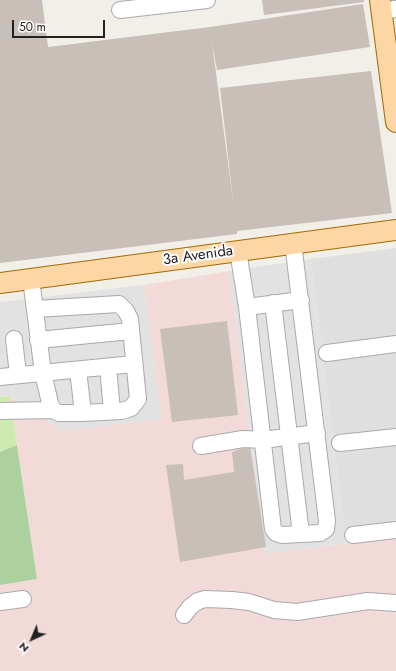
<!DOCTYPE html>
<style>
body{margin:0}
#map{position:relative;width:396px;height:671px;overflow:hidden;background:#f2efe9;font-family:Jost,sans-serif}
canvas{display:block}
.north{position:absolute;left:12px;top:619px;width:40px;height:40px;-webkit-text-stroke:3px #fff;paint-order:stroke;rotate:224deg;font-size:11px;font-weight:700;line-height:16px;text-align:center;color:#222}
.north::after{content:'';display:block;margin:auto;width:14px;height:18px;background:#222;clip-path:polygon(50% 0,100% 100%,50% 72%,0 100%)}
.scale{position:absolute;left:12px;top:20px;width:93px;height:18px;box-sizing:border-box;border:2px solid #222;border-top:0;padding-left:5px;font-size:12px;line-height:14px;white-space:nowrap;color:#222;-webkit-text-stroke:3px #fff;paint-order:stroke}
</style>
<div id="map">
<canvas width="396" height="671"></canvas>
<div class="north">N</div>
<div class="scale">50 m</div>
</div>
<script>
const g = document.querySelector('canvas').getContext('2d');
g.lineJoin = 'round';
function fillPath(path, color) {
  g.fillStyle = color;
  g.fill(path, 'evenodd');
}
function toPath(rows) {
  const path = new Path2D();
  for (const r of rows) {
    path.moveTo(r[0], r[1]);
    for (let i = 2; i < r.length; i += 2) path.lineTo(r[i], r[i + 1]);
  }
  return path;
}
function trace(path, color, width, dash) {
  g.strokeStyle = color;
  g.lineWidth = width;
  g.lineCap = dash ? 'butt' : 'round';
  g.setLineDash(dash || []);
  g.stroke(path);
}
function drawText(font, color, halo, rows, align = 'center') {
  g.font = font + ' Jost,sans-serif';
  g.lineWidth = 4;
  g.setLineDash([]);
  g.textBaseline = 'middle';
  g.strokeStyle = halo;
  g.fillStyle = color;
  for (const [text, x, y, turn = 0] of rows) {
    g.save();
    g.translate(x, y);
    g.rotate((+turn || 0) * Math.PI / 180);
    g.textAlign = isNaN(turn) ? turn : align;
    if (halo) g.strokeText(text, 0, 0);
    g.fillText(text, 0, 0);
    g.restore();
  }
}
const residential = toPath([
 [396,248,396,537,346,543,311,259]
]);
const commercial = toPath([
 [229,271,265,554,396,537,396,671,0,671,0,585,37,579,10,396,63,431,161,419,144,285]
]);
const grass = toPath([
 [10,396,17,445,0,452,0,397]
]);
const forest = toPath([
 [17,445,37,579,0,585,0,452]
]);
const parking = toPath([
 [311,259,346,543,265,554,229,271],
 [144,285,161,419,63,431,10,396,0,397,0,302]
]);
const building = toPath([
 [0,0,42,0,48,47,210,27,363,4,370,47,217,70,212,43,234,208,220,88,371,71,392,213,237,231,237,234,0,263],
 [262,0,364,0,364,2,264,15],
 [227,321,238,415,172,422,160,329],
 [250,446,266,547,180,562,166,465,183,464,184,480,234,472,232,452]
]);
const minor = toPath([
 [120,10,207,0],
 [381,11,396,9],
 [238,251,247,307,273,529,276,533,282,535,320,533,326,529,327,521,293,243],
 [31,279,43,373,50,403,53,410,59,413,83,413,121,411,131,408,138,399,130,319,126,311,119,304,35,309],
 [273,303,301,534],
 [247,307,301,300],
 [14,339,18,375],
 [38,340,131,331],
 [327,353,396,344],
 [108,367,112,411],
 [78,370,83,413],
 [0,377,134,364],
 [0,411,53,410],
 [340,443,396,437],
 [201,446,243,439,263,440,317,433],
 [353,535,396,530],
 [0,602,23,599],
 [184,615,190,607,198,601,205,599,232,600,249,602,274,610,297,612,368,601,396,603]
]);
const major = toPath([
 [380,0,396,122],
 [0,283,396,230]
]);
const streetNames = [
 ["3a Avenida",198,256,-8]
];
fillPath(residential, '#e0dfdf');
fillPath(commercial, '#f2dad9');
fillPath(grass, '#cdebb0');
fillPath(forest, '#add19e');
fillPath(parking, '#e2e2e2');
fillPath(building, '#c7bfb8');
trace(minor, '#a9a9a9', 18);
trace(major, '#a06b00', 22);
trace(minor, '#fff', 16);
trace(major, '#fcd6a4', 20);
drawText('15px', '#222', '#fff', streetNames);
</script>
